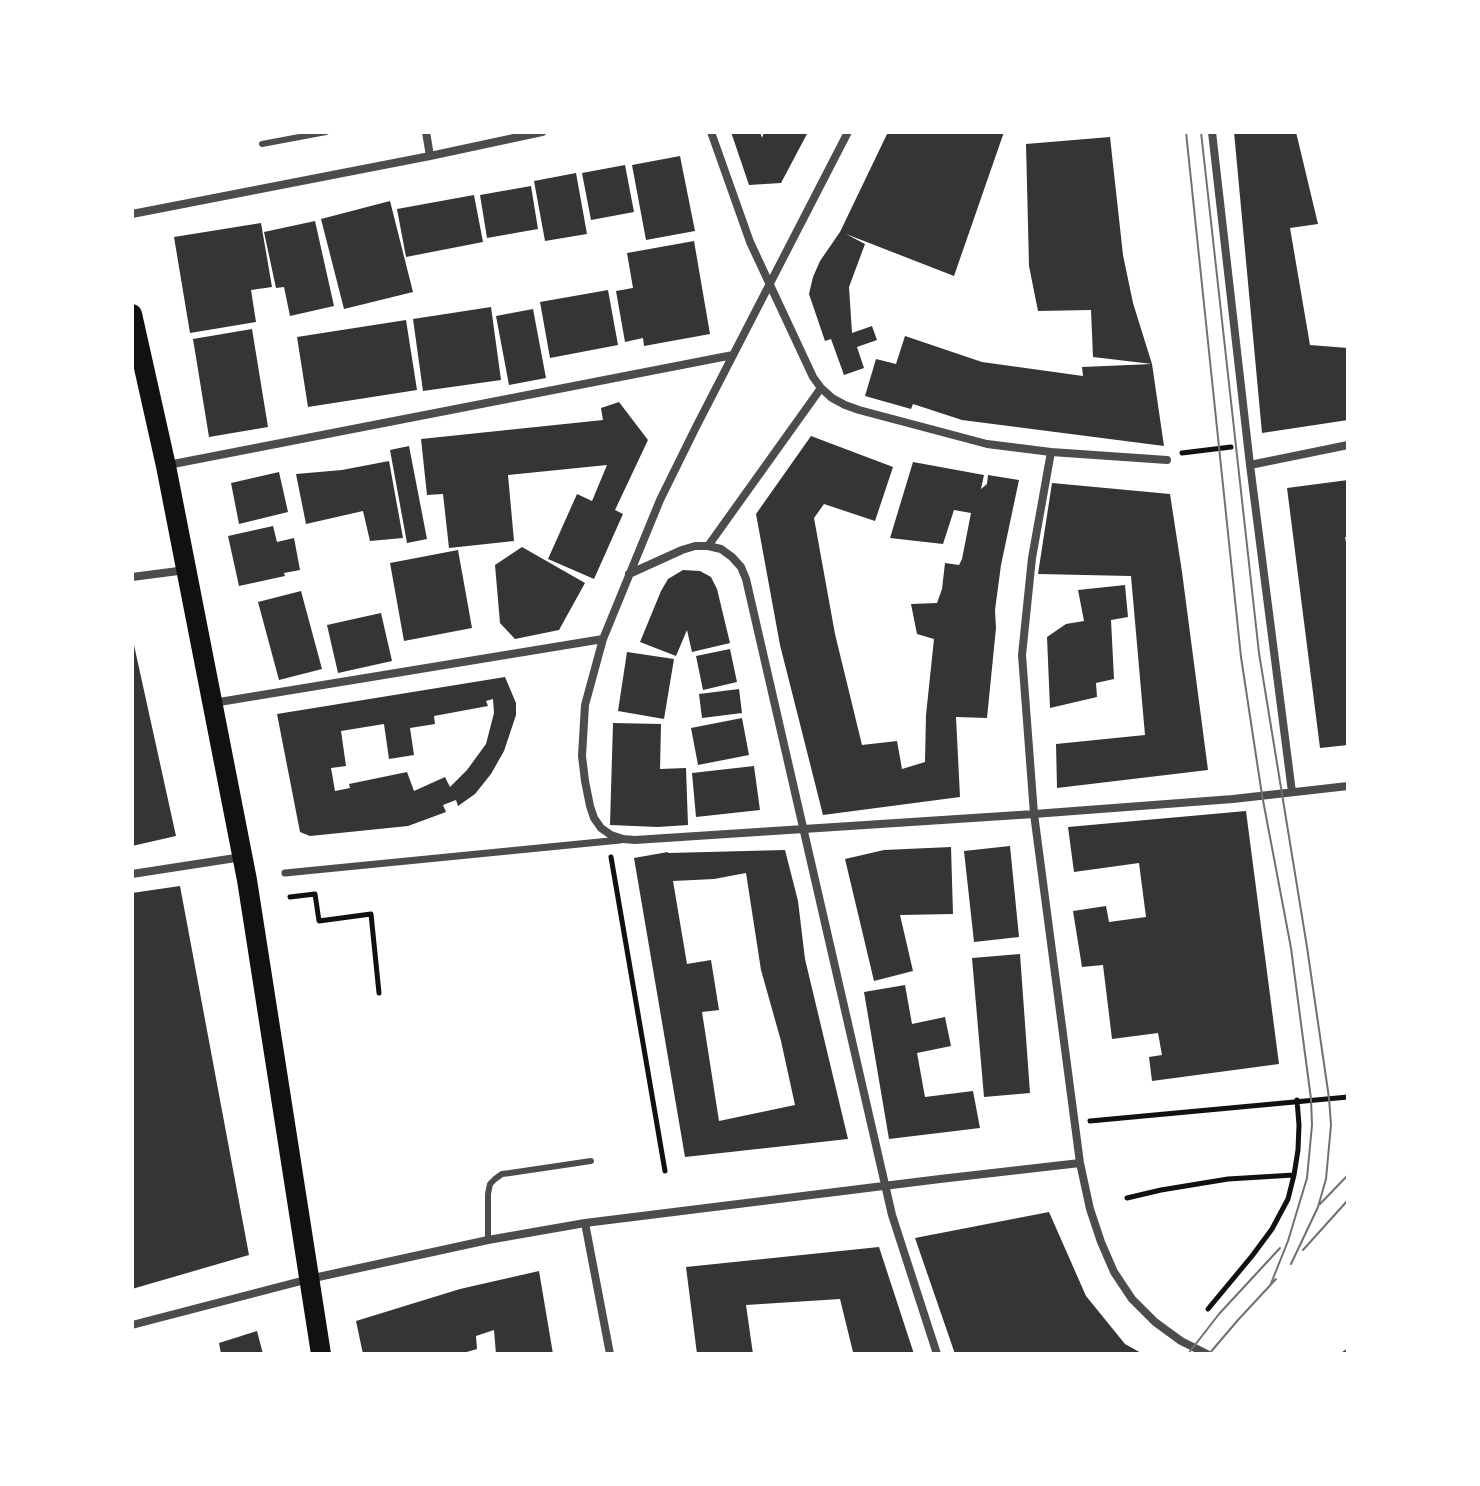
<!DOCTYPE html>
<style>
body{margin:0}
#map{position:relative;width:1480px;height:1486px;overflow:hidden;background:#fff;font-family:"Source Sans 3",sans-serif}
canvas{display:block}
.frame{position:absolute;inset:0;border:134px solid #fff;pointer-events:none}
</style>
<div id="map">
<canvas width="1480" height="1486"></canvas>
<div class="frame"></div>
</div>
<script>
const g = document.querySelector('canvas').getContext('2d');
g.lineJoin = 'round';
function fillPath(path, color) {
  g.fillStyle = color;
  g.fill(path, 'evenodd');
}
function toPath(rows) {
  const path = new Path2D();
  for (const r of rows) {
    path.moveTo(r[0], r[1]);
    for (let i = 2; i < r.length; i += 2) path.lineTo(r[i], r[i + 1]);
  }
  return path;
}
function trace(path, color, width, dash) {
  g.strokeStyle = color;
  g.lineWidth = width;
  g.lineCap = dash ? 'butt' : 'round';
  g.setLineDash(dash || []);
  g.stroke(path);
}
const building = toPath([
 [731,132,760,132,762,138,764,132,808,132,781,183,749,185],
 [888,132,1004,132,954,276,846,234,865,244,849,287,852,333,872,326,877,340,857,347,864,368,844,375,831,339,825,341,809,294,813,277,820,261,840,232],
 [1234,132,1296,132,1318,224,1290,228,1310,345,1348,348,1348,420,1262,433],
 [1110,137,1123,255,1133,303,1152,364,1164,446,962,420,913,404,911,409,865,396,876,359,896,364,905,336,982,362,1083,376,1082,367,1152,364,1093,357,1091,310,1038,311,1029,266,1026,144],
 [680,156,695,231,646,240,632,165],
 [625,165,634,212,591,220,582,173],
 [576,173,587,234,545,241,534,181],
 [531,186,538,229,487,238,480,195],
 [474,195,483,242,406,257,397,209],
 [390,201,413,292,344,309,321,219],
 [315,221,334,306,290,316,284,287,276,288,264,232],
 [261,223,272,287,251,290,256,322,190,333,174,237],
 [694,241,710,334,644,346,643,338,625,342,616,291,633,288,627,253],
 [608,290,618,345,550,358,540,302],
 [491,307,501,380,423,391,413,319],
 [533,309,546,378,509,385,496,316],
 [406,320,417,390,308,407,297,337],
 [252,329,268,427,209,437,193,339],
 [619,402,648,440,615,510,623,514,594,579,548,559,577,494,592,501,607,465,508,475,514,541,449,548,443,494,427,495,421,439,603,420,601,408],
 [811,436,893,467,875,521,824,504,814,518,835,634,862,745,897,741,902,769,925,762,926,715,934,639,917,634,911,604,937,603,942,589,945,563,959,565,962,559,971,513,954,510,943,544,890,538,913,462,984,475,981,489,987,484,988,475,1019,480,1001,565,995,610,996,628,987,718,956,717,960,797,823,815,780,645,756,514],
 [409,446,427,539,407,543,390,450],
 [389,461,403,538,370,541,363,511,306,524,296,474,342,470],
 [279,472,288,512,239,524,231,483],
 [1348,480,1348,537,1345,537,1348,552,1348,745,1320,748,1287,488],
 [1052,483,1170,494,1182,572,1208,770,1057,788,1056,744,1145,735,1131,576,1038,574],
 [273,526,277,542,294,538,300,570,284,573,285,576,239,586,228,536],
 [522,547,585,583,559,630,515,639,500,623,495,565],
 [458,550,472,628,404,641,390,563],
 [683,570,700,571,711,577,717,589,730,643,692,652,687,630,676,656,640,642,661,591,668,579],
 [1125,585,1128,617,1111,620,1114,679,1096,683,1097,697,1050,708,1047,637,1066,624,1084,621,1078,590],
 [301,591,322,669,279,680,258,602],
 [381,613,392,661,338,673,327,625],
 [132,636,176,836,132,846],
 [730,649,737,682,703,690,696,656],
 [627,652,674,659,664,719,618,711],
 [505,677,516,703,516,715,504,751,491,774,475,794,458,806,456,800,443,805,446,812,408,826,310,836,300,832,277,714],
 [493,699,494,713,486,744,467,770,450,787,445,777,414,791,407,772,349,784,350,788,335,791,331,768,346,766,341,731,384,724,389,759,414,755,410,728,435,724,434,716,488,706,486,701],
 [739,689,742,713,702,718,699,694],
 [742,718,749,755,698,765,691,728],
 [613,723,661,724,660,769,686,768,688,825,658,827,610,825],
 [754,766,760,810,696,817,692,773],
 [1246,811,1279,1064,1152,1081,1149,1057,1162,1055,1158,1033,1112,1039,1103,965,1082,967,1073,911,1106,906,1109,922,1146,917,1139,863,1074,872,1068,827],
 [1010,846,1019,937,974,942,964,851],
 [951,847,953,914,900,915,913,971,874,981,845,859,884,850],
 [785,850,798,901,805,959,848,1139,685,1157,634,858,668,852,668,853],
 [746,873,761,970,781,1041,795,1105,719,1121,702,1012,719,1010,711,960,687,964,673,881,714,879],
 [180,886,249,1255,132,1289,132,893],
 [1020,954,1030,1093,984,1097,972,958],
 [905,985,912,1024,945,1017,951,1046,917,1053,925,1097,973,1091,980,1128,889,1139,864,992],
 [1049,1212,1086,1296,1125,1344,1143,1354,955,1354,915,1238],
 [879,1247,914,1354,862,1354,853,1352,840,1299,746,1305,753,1354,697,1354,686,1267],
 [539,1271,553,1354,496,1354,494,1330,476,1336,477,1349,460,1354,363,1354,356,1321,460,1289],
 [257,1331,263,1354,221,1354,219,1343]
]);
const path = toPath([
 [1182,453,1231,447],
 [611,857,665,1171],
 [290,897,315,894,319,921,371,914,379,993],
 [1090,1121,1348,1097],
 [1127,1198,1161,1190,1228,1179,1294,1175],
 [1208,1309,1252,1256,1272,1229,1288,1199,1294,1175,1298,1150,1299,1125,1297,1100]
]);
const service = toPath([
 [262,144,326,132],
 [488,1240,488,1194,490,1184,495,1179,502,1174,510,1173,591,1161]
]);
const pedestrian = toPath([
 [285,873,620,840]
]);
const minor = toPath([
 [426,132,430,156],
 [711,132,750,242,813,377,821,388,832,398,845,405,859,410,987,444,1051,452,1167,460],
 [848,132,696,427,660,500,603,639,585,705,582,756,585,781,590,806,594,818,601,828,611,835,623,839,635,840,1034,814,1233,799,1348,786],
 [1212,132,1250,465,1292,792],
 [132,214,430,156,542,132],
 [1051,452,1032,558,1022,655,1034,814,1080,1163,1090,1209,1101,1242,1114,1272,1132,1299,1155,1322,1181,1341,1207,1354],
 [168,465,733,355],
 [1250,465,1348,445],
 [708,546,821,388],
 [629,574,682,550,695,546,708,546,721,549,732,557,741,567,746,579,892,1215,937,1354],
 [132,577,186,570],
 [213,703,603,639],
 [132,874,242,857],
 [585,1223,610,1354],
 [132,1325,309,1279,488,1240,585,1223,940,1179,1080,1163],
 [1346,1354,1348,1353]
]);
const primary = toPath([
 [132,314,166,466,247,880,321,1354]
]);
const tram = toPath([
 [1186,132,1241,657,1262,795,1291,948,1311,1099,1312,1125,1307,1178,1288,1241,1270,1286],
 [1201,132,1259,653,1307,947,1329,1098,1331,1125,1326,1179,1318,1207,1291,1264],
 [1320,1204,1348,1175],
 [1303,1250,1348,1200],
 [1188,1354,1219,1314,1280,1248],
 [1209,1354,1238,1320,1276,1279]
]);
fillPath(building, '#353535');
trace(path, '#111', 5);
trace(service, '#4c4c4c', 6);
trace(pedestrian, '#4c4c4c', 7);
trace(minor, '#4c4c4c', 8);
trace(primary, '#111', 20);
trace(tram, '#707070', 2);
</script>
